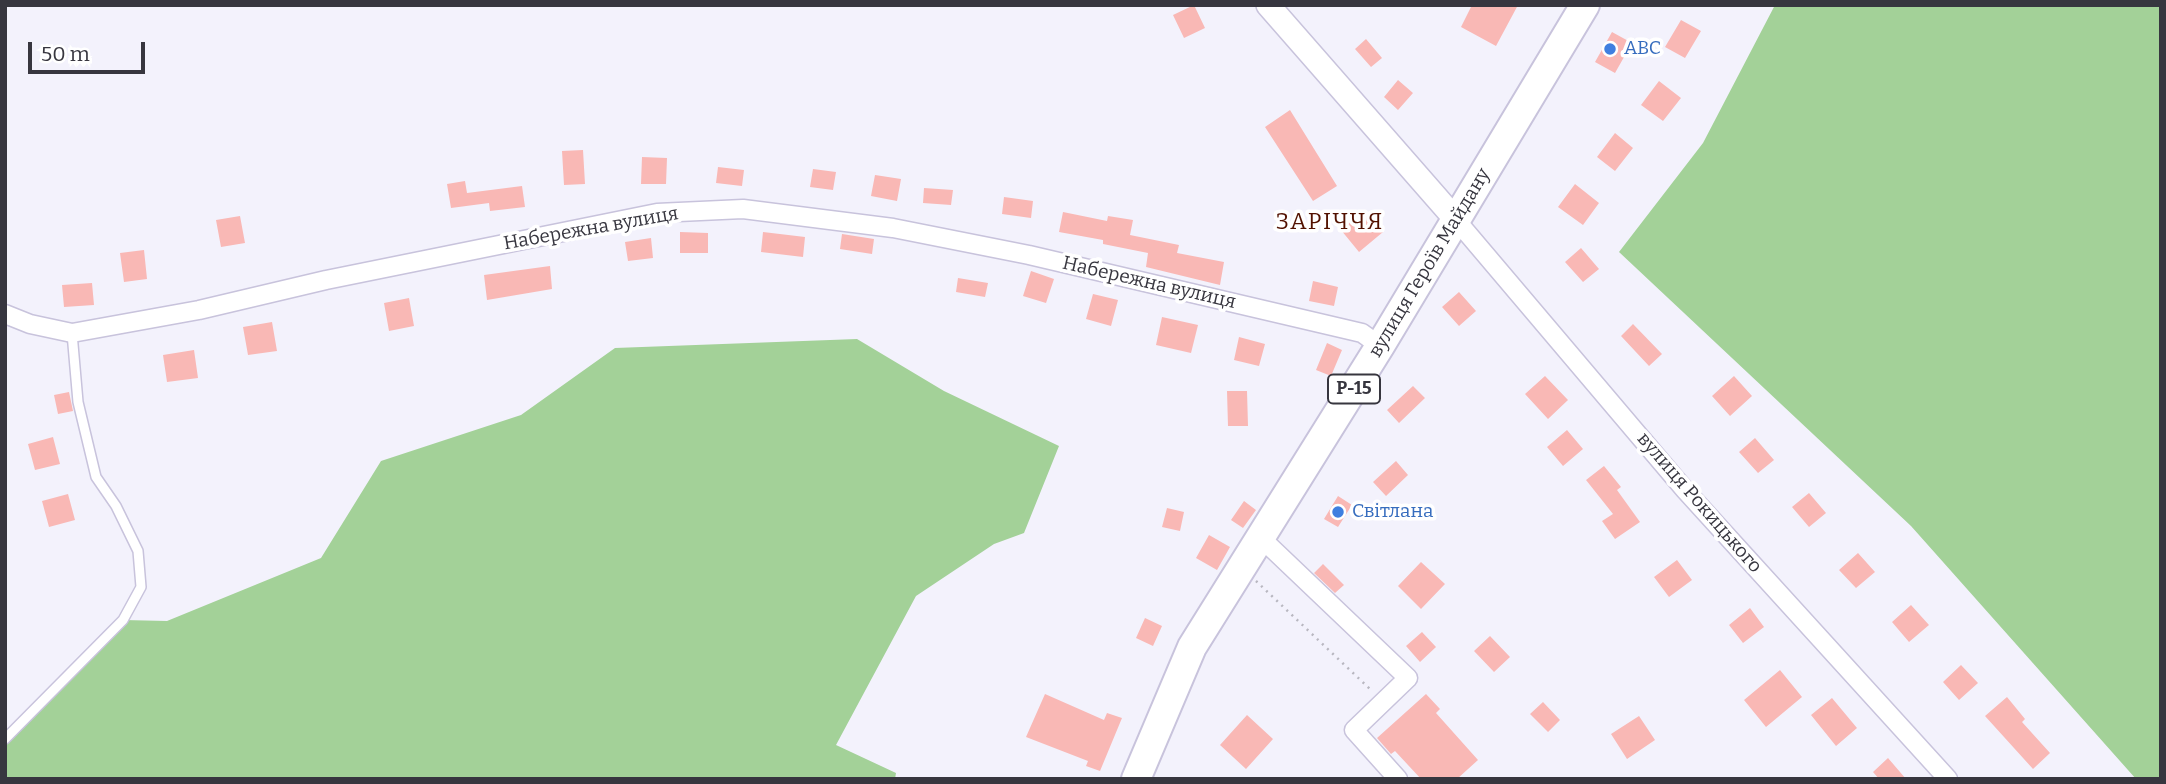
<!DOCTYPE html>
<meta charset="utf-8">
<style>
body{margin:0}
#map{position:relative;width:2166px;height:784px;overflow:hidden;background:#f3f2fc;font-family:Bitter,serif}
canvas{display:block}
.frame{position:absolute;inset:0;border:7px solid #37363f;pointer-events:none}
.scale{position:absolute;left:28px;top:42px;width:117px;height:32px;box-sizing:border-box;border:4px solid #37363f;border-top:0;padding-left:9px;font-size:21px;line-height:24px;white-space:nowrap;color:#37363f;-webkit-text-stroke:5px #fff;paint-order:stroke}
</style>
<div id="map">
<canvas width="2166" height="784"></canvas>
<div class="frame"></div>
<div class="scale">50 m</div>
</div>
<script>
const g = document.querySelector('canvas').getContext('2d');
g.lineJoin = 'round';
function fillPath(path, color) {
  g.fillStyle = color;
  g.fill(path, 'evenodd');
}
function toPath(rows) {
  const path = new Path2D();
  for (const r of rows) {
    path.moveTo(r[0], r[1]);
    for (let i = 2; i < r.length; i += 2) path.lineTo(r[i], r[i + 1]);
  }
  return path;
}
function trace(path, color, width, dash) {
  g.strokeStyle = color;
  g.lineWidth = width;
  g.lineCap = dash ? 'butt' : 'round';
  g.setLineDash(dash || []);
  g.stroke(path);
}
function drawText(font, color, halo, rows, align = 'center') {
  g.font = font + ' Bitter,serif';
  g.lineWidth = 7;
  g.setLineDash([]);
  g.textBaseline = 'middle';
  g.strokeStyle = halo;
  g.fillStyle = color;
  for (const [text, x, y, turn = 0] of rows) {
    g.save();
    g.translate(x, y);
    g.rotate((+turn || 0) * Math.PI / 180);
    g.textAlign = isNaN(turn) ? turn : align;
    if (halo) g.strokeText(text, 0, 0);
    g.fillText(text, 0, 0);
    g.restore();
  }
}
const green = toPath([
 [1775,5,2161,5,2161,779,2136,779,1911,526,1619,252,1703,143],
 [857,339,944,391,1059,446,1024,533,994,544,916,596,836,745,896,773,895,779,5,779,5,739,123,620,167,621,321,558,381,461,521,415,615,348]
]);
const building = toPath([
 [1194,5,1205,28,1184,38,1173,15],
 [1472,5,1518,5,1496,46,1461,27],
 [1681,20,1701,31,1685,58,1665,47],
 [1612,32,1632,43,1615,73,1595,62],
 [1366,39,1382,58,1371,67,1355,49],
 [1398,80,1413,93,1398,110,1384,97],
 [1659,81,1681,98,1663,121,1641,105],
 [1290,110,1337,186,1313,201,1265,127],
 [1615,133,1633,148,1615,171,1597,157],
 [583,150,585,184,564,185,562,151],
 [642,157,667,158,666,184,641,184],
 [718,167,744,170,742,186,716,183],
 [813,169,836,172,833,190,810,187],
 [875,175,901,179,897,201,871,196],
 [465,181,467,193,522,186,525,207,490,211,489,203,451,208,447,184],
 [1575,184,1599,203,1583,225,1558,207],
 [924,188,953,190,951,205,923,203],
 [1004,197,1033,201,1031,218,1002,214],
 [1364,210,1383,232,1359,252,1341,230],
 [1063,212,1107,221,1108,216,1133,220,1130,235,1179,245,1177,253,1224,262,1220,285,1146,267,1148,253,1103,244,1103,240,1059,232],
 [240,216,245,243,221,247,216,220],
 [680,232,708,233,708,253,680,253],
 [763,232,805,237,803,257,761,252],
 [842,234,874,239,872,254,840,249],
 [651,238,653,258,628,261,625,242],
 [1581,248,1599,269,1583,282,1565,262],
 [144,250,147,279,124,282,120,253],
 [550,266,552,289,487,300,484,275],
 [1031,271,1054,279,1046,303,1023,296],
 [958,278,988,283,985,297,956,292],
 [1313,281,1338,287,1334,306,1309,301],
 [92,283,94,305,64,307,62,285],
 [1459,292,1476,311,1459,326,1442,307],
 [1093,294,1118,300,1111,326,1086,319],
 [409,298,414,326,389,331,384,303],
 [1162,317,1198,325,1191,353,1156,345],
 [272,322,277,351,248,355,243,327],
 [1633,324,1662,354,1649,366,1621,336],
 [1239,337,1265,344,1259,366,1234,360],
 [1327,343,1342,350,1331,376,1316,370],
 [194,350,198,378,167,382,163,355],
 [1545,376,1568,400,1548,419,1525,394],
 [1734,376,1752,396,1730,416,1712,396],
 [1413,386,1425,398,1399,423,1387,410],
 [1227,391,1247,391,1248,426,1228,426],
 [69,392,73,411,58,414,54,395],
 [1567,430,1583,449,1563,466,1547,447],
 [53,437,60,464,35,470,28,444],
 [1755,438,1774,460,1758,473,1739,452],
 [1396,461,1408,475,1386,496,1373,482],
 [1604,466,1621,487,1617,490,1640,522,1615,539,1602,521,1613,514,1586,480],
 [1809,493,1826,513,1809,527,1792,507],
 [68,494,75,520,49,527,42,501],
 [1338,496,1352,505,1338,527,1324,519],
 [1244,501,1256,510,1243,528,1231,520],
 [1167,508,1184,512,1180,531,1162,527],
 [1209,535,1230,547,1217,570,1196,558],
 [1858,553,1875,572,1856,588,1839,570],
 [1677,560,1692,580,1669,597,1654,577],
 [1421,562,1445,584,1421,609,1398,586],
 [1323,564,1344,585,1335,593,1314,573],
 [1911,605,1929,625,1909,642,1892,622],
 [1750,608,1764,627,1743,643,1729,625],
 [1145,618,1162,626,1153,646,1136,638],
 [1422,632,1436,647,1420,662,1406,646],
 [1490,636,1510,657,1494,672,1474,651],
 [1961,665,1978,683,1959,700,1943,682],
 [1780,670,1802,697,1766,727,1744,700],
 [1045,694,1104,720,1107,713,1122,718,1100,771,1086,766,1088,761,1026,737],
 [1426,694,1440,709,1436,713,1478,760,1457,779,1421,779,1395,751,1391,754,1377,738],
 [2007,697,2025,719,2022,722,2050,753,2033,769,1985,716],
 [1832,698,1857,728,1836,746,1811,715],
 [1543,702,1560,720,1548,732,1530,714],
 [1247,715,1273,739,1246,769,1220,745],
 [1639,716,1655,740,1627,759,1611,734],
 [1888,758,1906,779,1879,779,1873,772]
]);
const path = toPath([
 [1256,581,1371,690]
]);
const service = toPath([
 [5,739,123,620,141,587,138,551,116,506,96,477,78,402,72,333]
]);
const minor = toPath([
 [1457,221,1685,490,1948,779],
 [5,314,30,324,72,333,199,310,326,280,657,213,743,209,893,228,1029,255,1362,333,1380,346],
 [1260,537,1408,678,1354,730,1398,779]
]);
const tertiary = toPath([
 [1268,5,1457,221]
]);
const primary = toPath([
 [1136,779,1192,647,1380,346,1585,5]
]);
const markers = [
 [1610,49,7,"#3f7fe0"],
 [1338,512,7,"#3f7fe0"]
];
const shields = [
 [1354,389,52]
];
const shieldNames = [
 ["Р-15",1354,389]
];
const shopNames = [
 ["ABC",1624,49],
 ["Світлана",1352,512]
];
const streetNames = [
 ["Набережна вулиця",591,229,-10],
 ["вулиця Героїв Майдану",1430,263,-59],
 ["Набережна вулиця",1149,283,13],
 ["вулиця Рокицького",1699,503,49]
];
const quarterNames = [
 ["ЗАРІЧЧЯ",1330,223]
];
fillPath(green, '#a3d198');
fillPath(building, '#f9b8b5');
trace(service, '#c8c3dc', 12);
trace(minor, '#c8c3dc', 21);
trace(tertiary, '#c8c3dc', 26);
trace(primary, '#c8c3dc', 32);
trace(path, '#b8b7c0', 2.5, [2, 5]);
trace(service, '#fff', 9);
trace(minor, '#fff', 18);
trace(tertiary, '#fff', 23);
trace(primary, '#fff', 28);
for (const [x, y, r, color] of markers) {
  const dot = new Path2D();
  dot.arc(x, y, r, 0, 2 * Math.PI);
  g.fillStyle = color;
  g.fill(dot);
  trace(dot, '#fff', 2.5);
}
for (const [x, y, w] of shields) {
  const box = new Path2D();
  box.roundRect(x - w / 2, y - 14.5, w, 29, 5);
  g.fillStyle = '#fff';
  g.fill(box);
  trace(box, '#37363f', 2);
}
drawText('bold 18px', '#37363f', null, shieldNames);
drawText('19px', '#366cbe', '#fff', shopNames, 'left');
drawText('19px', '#37363f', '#fff', streetNames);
g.letterSpacing = '2px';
drawText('23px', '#521100', '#fff', quarterNames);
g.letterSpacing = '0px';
</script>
